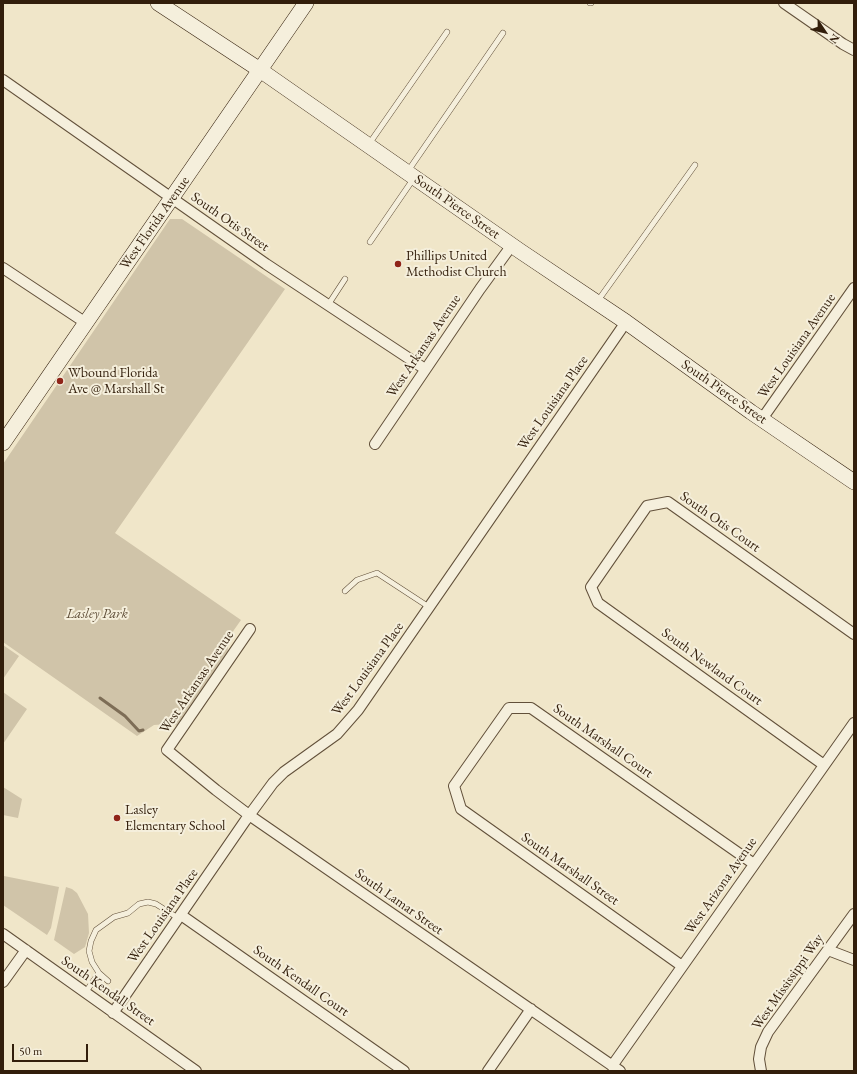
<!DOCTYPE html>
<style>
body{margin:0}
#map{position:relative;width:857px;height:1074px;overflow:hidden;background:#f0e6c9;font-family:"EB Garamond",serif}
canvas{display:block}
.frame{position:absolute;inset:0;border:4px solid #321e0b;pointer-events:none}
.north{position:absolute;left:805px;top:12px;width:40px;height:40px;-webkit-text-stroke:3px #f5efdc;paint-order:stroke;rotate:125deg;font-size:11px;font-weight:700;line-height:16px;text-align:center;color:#321e0b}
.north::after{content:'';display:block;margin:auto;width:14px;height:18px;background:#321e0b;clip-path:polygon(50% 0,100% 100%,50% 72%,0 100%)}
.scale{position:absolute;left:12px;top:1044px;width:76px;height:18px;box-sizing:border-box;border:2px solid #321e0b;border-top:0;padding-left:5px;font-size:12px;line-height:14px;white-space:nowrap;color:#321e0b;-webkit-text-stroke:3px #f5efdc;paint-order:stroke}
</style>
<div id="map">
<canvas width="857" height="1074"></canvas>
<div class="frame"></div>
<div class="north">N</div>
<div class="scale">50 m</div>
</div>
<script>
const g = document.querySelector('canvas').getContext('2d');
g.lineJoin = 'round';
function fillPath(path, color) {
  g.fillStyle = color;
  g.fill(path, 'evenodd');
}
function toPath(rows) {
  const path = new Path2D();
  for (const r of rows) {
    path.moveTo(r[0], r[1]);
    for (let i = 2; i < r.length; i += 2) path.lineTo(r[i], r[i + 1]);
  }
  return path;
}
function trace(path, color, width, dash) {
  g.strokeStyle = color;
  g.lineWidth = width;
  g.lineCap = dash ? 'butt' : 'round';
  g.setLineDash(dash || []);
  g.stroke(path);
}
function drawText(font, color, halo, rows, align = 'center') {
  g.font = font + ' "EB Garamond",serif';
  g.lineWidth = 4;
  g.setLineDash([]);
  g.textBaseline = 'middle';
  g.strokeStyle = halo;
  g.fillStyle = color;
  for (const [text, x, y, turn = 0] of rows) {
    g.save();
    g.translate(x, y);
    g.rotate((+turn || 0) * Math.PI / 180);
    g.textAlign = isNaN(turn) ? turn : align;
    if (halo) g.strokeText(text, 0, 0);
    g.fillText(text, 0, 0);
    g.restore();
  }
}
const green = toPath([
 [170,219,182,219,285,289,115,533,241,620,229,637,227,657,180,726,168,724,154,725,137,736,3,642,3,464],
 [3,645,19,656,3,679],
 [3,692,27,709,3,744],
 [3,787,22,799,18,818,3,815],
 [4,876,59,887,51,928,47,935,3,905],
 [66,887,72,889,77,893,88,914,89,933,85,947,74,954,54,940]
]);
const stream = toPath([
 [100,698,125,716,139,731,143,730]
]);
const lane = toPath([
 [590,3,591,3],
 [369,144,447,32],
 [408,171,503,33],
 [370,242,414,178],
 [597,302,695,165],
 [328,305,345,279],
 [345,591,357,580,377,573,429,607],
 [108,981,99,973,92,962,89,951,91,941,96,930,114,917,128,913,139,904,148,902,156,904,178,918],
 [85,993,99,973]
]);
const street = toPath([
 [784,3,843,44,854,50],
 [3,80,266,264,425,369],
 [3,268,86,323],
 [762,419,854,288],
 [375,444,480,289,512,245],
 [250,629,167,750,216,790,249,815,620,1071],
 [824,765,598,603,591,587,647,506,668,502,854,634],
 [181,915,404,1071],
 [3,934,196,1071],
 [828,950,854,960],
 [682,966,461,809,454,786,509,708,531,708,754,864],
 [3,982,26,950],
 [113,1013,245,821,273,783,284,772,337,734,358,710,626,322],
 [612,1066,854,723],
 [488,1071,531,1009],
 [761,1071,759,1059,761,1047,768,1032,854,914]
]);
const secondary = toPath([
 [158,3,260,70,520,251,626,322,751,412,854,482],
 [3,443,306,3]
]);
const markers = [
 [398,264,4,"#8f2418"],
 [60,381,4,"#8f2418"],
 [117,818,4,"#8f2418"]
];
const streetNames = [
 ["South Pierce Street",457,207,35],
 ["South Otis Street",230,222,35],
 ["West Florida Avenue",155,223,-55],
 ["West Arkansas Avenue",424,346,-56],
 ["West Louisiana Avenue",797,346,-55],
 ["South Pierce Street",724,392,35],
 ["West Louisiana Place",553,403,-55],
 ["South Otis Court",720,522,35],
 ["South Newland Court",712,667,36],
 ["West Louisiana Place",368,669,-54],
 ["West Arkansas Avenue",197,682,-56],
 ["South Marshall Court",603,741,35],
 ["South Marshall Street",570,869,35],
 ["West Arizona Avenue",721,886,-55],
 ["South Lamar Street",399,902,35],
 ["West Louisiana Place",163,916,-55],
 ["South Kendall Court",301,981,35],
 ["West Mississippi Way",788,982,-55],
 ["South Kendall Street",108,991,35]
];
const poiNames = [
 ["Phillips United",406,256],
 ["Methodist Church",406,272],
 ["Wbound Florida",68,373],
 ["Ave @ Marshall St",68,389],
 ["Lasley",125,810],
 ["Elementary School",125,826]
];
const parkNames = [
 ["Lasley Park",97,614]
];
fillPath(green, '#d0c4a9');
trace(stream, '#7d6d56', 3);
trace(lane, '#62503a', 6);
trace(street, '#62503a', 12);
trace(secondary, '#321e0b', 16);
trace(lane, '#f5efdc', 5);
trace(street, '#f5efdc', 10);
trace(secondary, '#f5efdc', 15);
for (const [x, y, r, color] of markers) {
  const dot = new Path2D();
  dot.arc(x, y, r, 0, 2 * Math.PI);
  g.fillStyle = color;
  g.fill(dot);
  trace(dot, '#f5efdc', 1.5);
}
drawText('14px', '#321e0b', '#f5efdc', streetNames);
drawText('14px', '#321e0b', '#f5efdc', poiNames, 'left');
drawText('italic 14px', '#61503a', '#f5efdc', parkNames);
</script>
